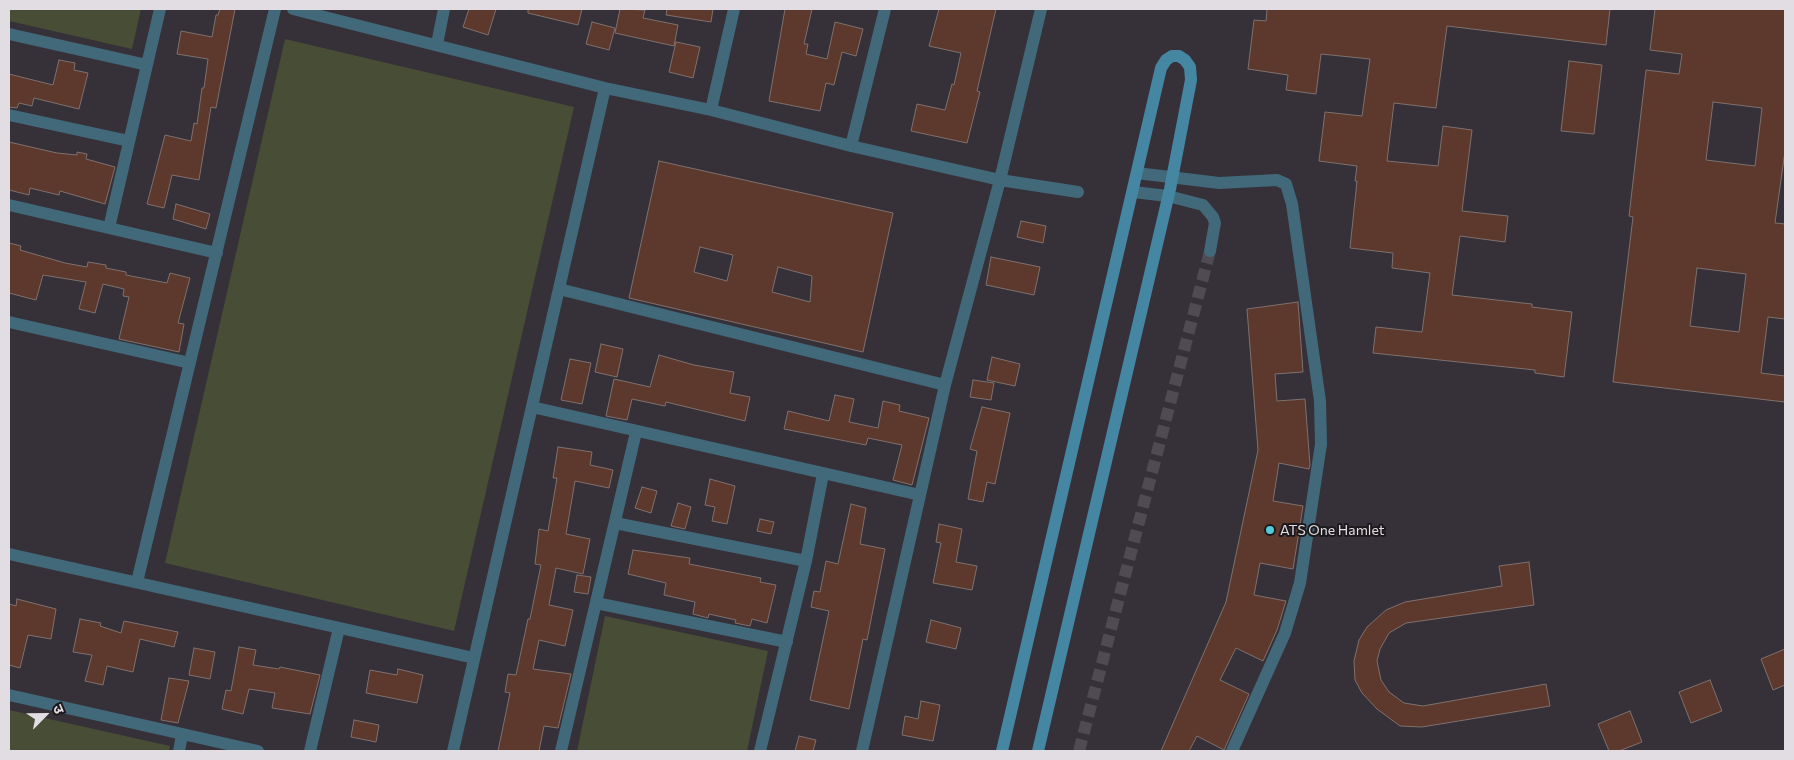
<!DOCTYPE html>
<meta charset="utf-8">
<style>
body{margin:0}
#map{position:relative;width:1794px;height:760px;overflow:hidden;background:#363038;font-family:Commissioner,"Noto Sans Devanagari",sans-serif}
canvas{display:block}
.frame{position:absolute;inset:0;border:10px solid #e1dde2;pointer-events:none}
.north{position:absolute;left:20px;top:690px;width:50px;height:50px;-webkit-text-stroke:4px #1c191d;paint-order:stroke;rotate:67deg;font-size:14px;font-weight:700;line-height:20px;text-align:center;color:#e1dde2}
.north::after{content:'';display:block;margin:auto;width:18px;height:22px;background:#e1dde2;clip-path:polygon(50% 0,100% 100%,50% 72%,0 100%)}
</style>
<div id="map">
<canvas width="1794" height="760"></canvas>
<div class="frame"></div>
<div class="north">उ</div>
</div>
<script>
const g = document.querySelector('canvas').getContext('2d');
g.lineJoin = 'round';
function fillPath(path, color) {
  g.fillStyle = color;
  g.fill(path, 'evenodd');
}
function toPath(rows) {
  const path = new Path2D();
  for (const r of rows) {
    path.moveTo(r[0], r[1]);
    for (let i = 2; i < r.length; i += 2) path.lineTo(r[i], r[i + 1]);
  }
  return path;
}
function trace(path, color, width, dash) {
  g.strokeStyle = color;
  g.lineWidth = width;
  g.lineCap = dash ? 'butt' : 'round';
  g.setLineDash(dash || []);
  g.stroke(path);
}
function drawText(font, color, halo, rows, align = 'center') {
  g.font = font + ' Commissioner,sans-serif';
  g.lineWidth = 4;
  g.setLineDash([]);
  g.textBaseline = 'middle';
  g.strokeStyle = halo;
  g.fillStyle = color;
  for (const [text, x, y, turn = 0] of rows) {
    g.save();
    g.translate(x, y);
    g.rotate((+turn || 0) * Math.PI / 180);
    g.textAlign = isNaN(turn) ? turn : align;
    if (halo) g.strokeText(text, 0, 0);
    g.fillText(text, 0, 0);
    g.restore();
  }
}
const green = toPath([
 [9,9,141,9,132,49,9,21],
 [285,39,574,107,454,631,165,563],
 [605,616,768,651,747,751,577,751],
 [9,710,170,746,169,751,9,751]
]);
const building = toPath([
 [220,9,235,9,216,108,211,107,199,180,172,175,164,208,147,204,165,135,191,141,194,123,197,124,202,88,204,88,208,59,177,54,181,31,212,37,216,15,218,15,220,9],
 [469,9,496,9,488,35,463,27,469,9],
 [528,9,582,9,578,25,528,13,528,9],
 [620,9,645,10,643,18,678,25,674,46,615,33,620,9],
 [667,9,713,9,711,22,666,15,667,9],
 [785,9,812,9,804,44,808,44,806,54,827,59,835,22,863,29,856,56,842,52,834,85,826,83,820,111,769,101,785,9],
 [939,9,996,9,977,91,980,92,967,143,911,131,917,104,945,110,952,84,954,85,961,53,929,46,939,9],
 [1267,9,1610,9,1606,45,1447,26,1436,108,1394,103,1387,161,1438,166,1443,126,1472,130,1462,211,1508,216,1505,242,1460,236,1452,295,1532,304,1532,307,1572,312,1564,377,1535,373,1535,370,1373,353,1376,327,1422,332,1430,273,1392,268,1393,253,1350,248,1357,181,1355,181,1357,166,1319,161,1325,112,1362,116,1370,59,1321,54,1316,94,1286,90,1288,75,1248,69,1254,20,1266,21,1267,9],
 [1655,9,1785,9,1785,151,1775,223,1785,224,1785,319,1768,317,1761,373,1785,376,1785,402,1613,382,1633,217,1629,216,1646,70,1679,74,1682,54,1650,50,1655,9],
 [1713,102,1762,108,1755,166,1706,160,1713,102],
 [1697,268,1746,274,1739,332,1690,326,1697,268],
 [592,22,615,28,609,50,586,44,592,22],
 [676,42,700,47,693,78,669,72,676,42],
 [59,60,75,63,74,70,88,73,79,109,34,98,32,106,19,103,17,108,9,107,9,74,53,85,59,60],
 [1569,61,1602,65,1594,134,1561,131,1569,61],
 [9,142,57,153,77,155,77,152,87,154,86,159,115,167,105,204,60,191,59,195,30,188,29,195,9,190,9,142],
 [659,161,893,213,863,352,629,298,659,161],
 [700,247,733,255,727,281,694,272,700,247],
 [778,267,812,276,810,302,772,292,778,267],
 [176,204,210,214,206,229,173,219,176,204],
 [1021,221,1046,226,1043,243,1017,237,1021,221],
 [9,243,21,246,20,250,65,263,87,267,88,262,106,265,106,268,126,272,126,275,167,283,170,273,190,278,178,323,184,324,179,352,119,339,129,297,123,296,124,289,103,284,95,313,79,309,86,282,43,275,36,300,9,293,9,243],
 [991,257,1040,267,1034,295,986,285,991,257],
 [1298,302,1303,372,1275,374,1277,401,1305,399,1310,465,1309,469,1279,463,1273,501,1303,506,1293,569,1260,563,1254,595,1286,601,1277,630,1263,661,1236,648,1220,680,1249,694,1224,750,1197,736,1189,751,1161,751,1226,602,1258,450,1247,309,1298,302],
 [601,344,623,349,617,377,595,372,601,344],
 [659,355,694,365,734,372,730,393,750,397,745,421,666,402,665,406,632,399,627,420,606,416,614,379,650,387,659,355],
 [992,357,1020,364,1015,386,987,380,992,357],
 [570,359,591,363,582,404,561,400,570,359],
 [973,380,994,383,991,400,970,397,973,380],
 [835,395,854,399,849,422,878,428,883,401,900,405,899,411,929,418,912,485,893,480,902,445,868,438,866,445,784,429,788,411,829,421,835,395],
 [982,407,1010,413,995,484,987,482,983,502,968,499,977,451,970,449,982,407],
 [558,447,592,452,590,465,613,470,609,488,575,481,566,534,590,539,583,574,556,568,549,605,573,610,565,646,539,640,533,669,571,674,558,728,544,726,539,751,498,751,510,693,505,692,508,674,516,675,528,619,530,619,541,565,535,564,539,529,548,531,557,478,553,478,558,447],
 [710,479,735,486,727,524,712,521,715,507,705,505,710,479],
 [642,487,657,491,651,513,635,508,642,487],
 [678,503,691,507,685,529,671,526,678,503],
 [851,504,866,508,860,544,885,549,867,640,863,639,849,709,810,700,829,611,811,607,814,591,820,592,826,561,838,564,851,504],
 [760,519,774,522,771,534,757,531,760,519],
 [939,524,962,529,956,562,977,566,972,590,933,583,941,543,936,542,939,524],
 [633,550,690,558,689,564,761,578,760,582,776,585,767,623,752,619,750,626,735,623,736,620,709,614,708,618,693,614,695,602,664,595,666,583,628,574,633,550],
 [1529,562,1534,605,1406,623,1389,633,1380,649,1377,661,1381,680,1389,692,1404,703,1423,706,1546,684,1550,706,1422,727,1400,726,1377,709,1362,693,1355,680,1354,661,1359,640,1367,627,1386,610,1405,602,1502,586,1499,566,1529,562],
 [577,575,591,577,588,594,574,592,577,575],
 [17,599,56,609,51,639,28,635,20,668,9,665,9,604,16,606,17,599],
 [80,619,101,623,100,626,121,633,124,621,178,632,174,647,140,639,133,672,107,666,103,685,85,681,92,655,73,652,80,619],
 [931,620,961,628,956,649,926,642,931,620],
 [239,647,256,650,253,665,279,669,280,667,320,675,310,714,272,708,275,693,249,689,243,714,222,709,226,690,231,691,239,647],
 [194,648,215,652,210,679,189,675,194,648],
 [1785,649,1785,685,1773,690,1761,659,1785,649],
 [398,669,423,675,417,703,366,693,370,670,397,675,398,669],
 [169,678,189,681,178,723,161,720,169,678],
 [1710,680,1722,711,1691,723,1679,692,1710,680],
 [921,701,940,705,933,741,902,735,905,716,918,719,921,701],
 [1630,711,1642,742,1619,751,1609,751,1598,724,1630,711],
 [354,720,379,725,376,742,351,737,354,720],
 [799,736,816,740,813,751,795,751,799,736]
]);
const streetTunnel = toPath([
 [1079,751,1210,251]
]);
const street = toPath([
 [293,9,605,88,711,110,851,146,1000,180,1078,192],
 [9,34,147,65],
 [437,44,444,9],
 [711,110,734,9],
 [9,115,129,141],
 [851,146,885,9],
 [1137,173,1219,183,1277,180,1286,184,1292,204,1320,401,1321,444,1300,583,1285,633,1232,751],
 [1133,192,1168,196,1203,205,1213,217,1215,223,1210,251],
 [9,205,217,253],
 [109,228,160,9],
 [559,289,945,385],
 [9,322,190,363],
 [532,407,920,495],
 [615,523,806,561],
 [9,554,474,658],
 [137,582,275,9],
 [596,603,787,642],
 [9,695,258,751],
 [179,751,182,735],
 [310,751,339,628],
 [453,751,605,88],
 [561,751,636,432],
 [760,751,806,561,823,474],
 [862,751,945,385,1000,180,1041,9]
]);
const secondary = toPath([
 [1002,751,1161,68,1166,60,1172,56,1179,56,1185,60,1190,67,1191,80,1170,189,1038,751]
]);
const markers = [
 [1270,530,5,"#52cbd8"]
];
const poiNames = [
 ["ATS One Hamlet",1280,530]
];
fillPath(green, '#484d35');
fillPath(building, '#5d382d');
trace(building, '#7e716e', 1);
trace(streetTunnel, '#504a52', 12, [12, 6]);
trace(street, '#41697a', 12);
trace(secondary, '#4587a2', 12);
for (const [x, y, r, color] of markers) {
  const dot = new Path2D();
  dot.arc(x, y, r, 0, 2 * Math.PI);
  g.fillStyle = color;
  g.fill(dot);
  trace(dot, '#1c191d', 2);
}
drawText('14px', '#e1dde2', '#1c191d', poiNames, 'left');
</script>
